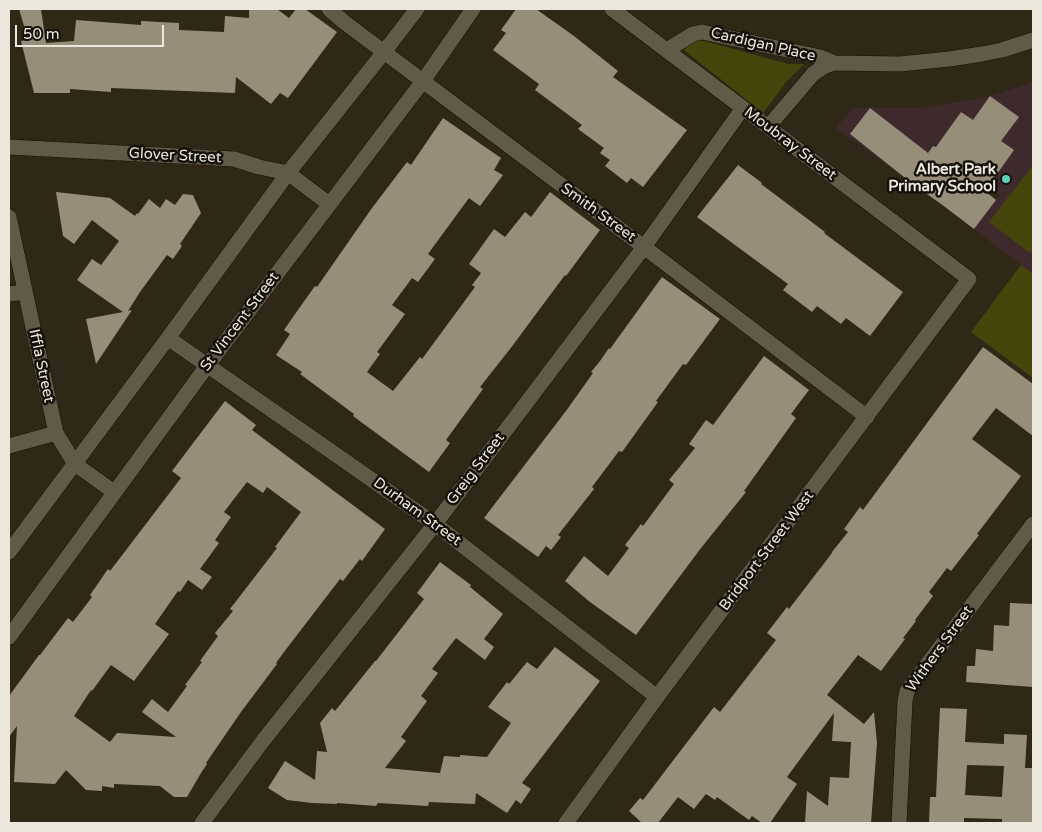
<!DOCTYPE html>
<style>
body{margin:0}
#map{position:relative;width:1042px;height:832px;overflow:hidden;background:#2f2817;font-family:"Varela Round",sans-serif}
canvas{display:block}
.frame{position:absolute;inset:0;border:10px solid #ece7dd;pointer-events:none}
.scale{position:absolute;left:15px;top:25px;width:149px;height:22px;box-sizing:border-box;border:2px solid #ece7dd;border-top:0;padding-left:6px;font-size:15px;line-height:18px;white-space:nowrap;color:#ece7dd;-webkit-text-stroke:4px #14110a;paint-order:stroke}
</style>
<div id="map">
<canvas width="1042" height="832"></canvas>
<div class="frame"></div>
<div class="scale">50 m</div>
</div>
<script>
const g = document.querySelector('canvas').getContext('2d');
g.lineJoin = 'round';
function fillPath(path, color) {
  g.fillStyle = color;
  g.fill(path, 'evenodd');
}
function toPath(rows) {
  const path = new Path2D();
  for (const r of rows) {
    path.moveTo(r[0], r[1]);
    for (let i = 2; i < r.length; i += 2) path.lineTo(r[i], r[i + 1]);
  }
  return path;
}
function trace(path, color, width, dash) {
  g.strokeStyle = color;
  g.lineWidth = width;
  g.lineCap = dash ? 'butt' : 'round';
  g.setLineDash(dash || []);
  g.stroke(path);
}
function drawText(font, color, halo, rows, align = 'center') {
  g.font = font + ' "Varela Round",sans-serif';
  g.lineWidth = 5;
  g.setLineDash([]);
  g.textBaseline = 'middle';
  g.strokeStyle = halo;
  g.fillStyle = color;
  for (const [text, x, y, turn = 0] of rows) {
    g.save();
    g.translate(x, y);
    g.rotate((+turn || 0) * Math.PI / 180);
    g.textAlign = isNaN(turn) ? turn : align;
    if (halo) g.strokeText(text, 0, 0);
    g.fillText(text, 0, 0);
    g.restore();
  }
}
const education = toPath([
 [1033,82,1033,274,974,229,1000,195,977,177,933,146,908,180,836,128,853,108,920,108,987,97]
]);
const green = toPath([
 [697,39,788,64,804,64,786,82,763,113,684,50],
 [1033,165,1033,248,1030,253,989,222],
 [1021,265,1033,274,1033,378,971,332]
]);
const building = toPath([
 [19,9,41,9,46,43,74,41,76,20,141,25,141,21,179,23,179,30,224,32,225,16,249,18,249,9,277,9,289,18,296,9,305,9,337,32,288,98,280,93,271,104,236,77,235,93,111,88,111,92,70,89,70,93,34,93,21,41,28,40],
 [516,9,536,9,574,36,618,71,613,77,687,130,643,187,631,178,627,183,605,166,610,160,600,153,604,148,578,129,582,125,535,90,539,84,493,50,506,33,501,30],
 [990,96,1019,117,1001,141,1014,150,985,191,996,200,974,229,941,204,909,181,850,134,870,108,928,153,933,146,936,147,961,112,973,120],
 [443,118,501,158,494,170,503,175,480,206,469,198,428,254,435,259,418,282,412,278,392,305,405,314,377,352,380,354,367,372,393,391,420,357,422,359,475,287,472,285,481,273,469,264,494,229,505,237,525,212,531,217,550,192,600,230,566,276,565,275,510,349,480,387,483,389,446,440,450,443,429,472,353,416,354,414,300,374,302,372,276,355,290,334,284,330,300,307,315,286,317,287,372,208,407,162,411,165],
 [738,165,762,183,761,184,825,232,824,233,903,292,870,336,846,318,841,324,817,306,812,312,783,290,788,284,697,217],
 [56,192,110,198,135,216,137,213,138,214,149,199,160,208,166,199,175,205,183,194,193,195,201,213,180,244,182,246,173,259,167,255,140,292,128,311,132,310,96,364,86,319,123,312,77,280,92,259,101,265,119,241,92,220,74,244,63,236],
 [662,277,720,319,686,365,683,364,656,401,658,402,622,452,619,451,592,487,594,489,558,535,561,537,551,550,546,546,538,557,484,518,566,411,593,373,591,372,600,361,609,348,610,349],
 [983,347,1033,384,1033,436,996,408,972,439,1021,476,977,534,979,535,951,571,947,568,929,592,933,596,915,620,916,621,903,638,905,639,881,671,858,655,827,695,864,724,874,712,877,743,871,823,805,823,807,791,828,806,830,777,849,778,851,742,832,741,834,713,787,777,797,784,770,823,762,823,752,816,749,820,717,797,715,800,706,794,694,809,678,797,658,823,642,823,629,811,640,798,643,800,714,707,720,712,776,640,767,633,787,607,789,609,832,553,832,552,848,532,844,529,860,507,863,510],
 [764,356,809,390,791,414,796,418,744,491,746,492,701,548,636,635,590,602,565,581,584,556,608,576,629,548,625,545,641,524,643,526,674,484,669,480,695,448,689,444,706,420,713,425],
 [225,401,256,425,252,430,385,529,362,561,360,559,343,581,340,579,284,652,276,663,277,664,241,712,206,763,207,764,201,773,187,797,174,797,160,786,114,784,114,788,102,786,102,791,86,790,66,770,55,784,14,782,17,726,9,737,9,696,39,655,40,655,68,618,73,622,92,597,90,595,108,569,110,571,181,478,172,471],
 [247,482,263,493,267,487,301,512,275,547,277,548,230,609,233,611,215,633,218,636,200,661,202,662,185,685,187,686,168,712,152,699,142,712,176,737,117,733,110,742,74,716,91,690,92,691,111,665,134,681,169,634,155,624,178,591,180,592,188,580,202,590,212,577,200,569,219,543,215,540,231,517,224,512],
 [440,562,471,585,470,587,503,614,484,639,494,647,485,660,456,638,432,669,438,673,421,696,427,701,401,737,406,741,385,768,440,773,444,756,460,757,460,755,487,757,511,723,488,707,507,682,509,684,527,662,537,669,555,647,600,681,522,783,531,789,521,804,516,800,507,813,476,793,475,804,429,802,428,806,378,803,376,806,337,803,337,804,312,803,287,800,268,788,285,761,315,780,317,751,327,752,320,723,332,708,335,711,375,661,376,661,424,599,417,593],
 [1010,603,1033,604,1033,687,966,682,967,666,975,666,976,649,993,651,994,625,1009,626],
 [940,708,967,709,965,742,1004,744,1004,734,1027,735,1025,768,1033,768,1033,823,1002,823,1002,819,964,818,964,823,929,823,930,797,936,797],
 [967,765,1004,766,1002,797,965,795]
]);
const minor = toPath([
 [329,9,344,22,644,247,867,417],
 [667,50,693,34,702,32,820,57,834,63,900,64,949,59,982,54,1002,50,1033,40],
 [768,127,813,74,823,67,834,63],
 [9,147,234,159,259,167,288,173,329,204],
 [9,217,56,433,75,464,114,492],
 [9,294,25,292],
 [168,338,322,445,435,524,657,697],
 [9,446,56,433],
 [9,552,168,338,288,173,384,52,417,9],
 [9,637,207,366,423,81,473,9],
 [202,823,262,742,435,524,644,247,743,108],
 [566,823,657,697,969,279,612,9],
 [899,823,905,701,907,691,1033,524]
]);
const markers = [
 [1006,179,5,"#5dceb8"]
];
const streetNames = [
 ["Cardigan Place",763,45,13],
 ["Moubray Street",790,144,37],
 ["Glover Street",175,156,3],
 ["Smith Street",598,213,36],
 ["St Vincent Street",240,322,-53],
 ["Iffla Street",41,366,78],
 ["Greig Street",476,469,-53],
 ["Durham Street",417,512,36],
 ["Bridport Street West",767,551,-53],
 ["Withers Street",940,649,-54]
];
const poiNames = [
 ["Albert Park",996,170],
 ["Primary School",996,187]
];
fillPath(education, '#3e2a2c');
fillPath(green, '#44460c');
fillPath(building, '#978e7a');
trace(minor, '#171002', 16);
trace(minor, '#615a47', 15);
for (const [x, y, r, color] of markers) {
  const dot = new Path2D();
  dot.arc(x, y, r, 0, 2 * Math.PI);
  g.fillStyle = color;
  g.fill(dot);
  trace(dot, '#14110a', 2);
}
drawText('15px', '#ece7dd', '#14110a', streetNames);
drawText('bold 15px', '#ece7dd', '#14110a', poiNames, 'right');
</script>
